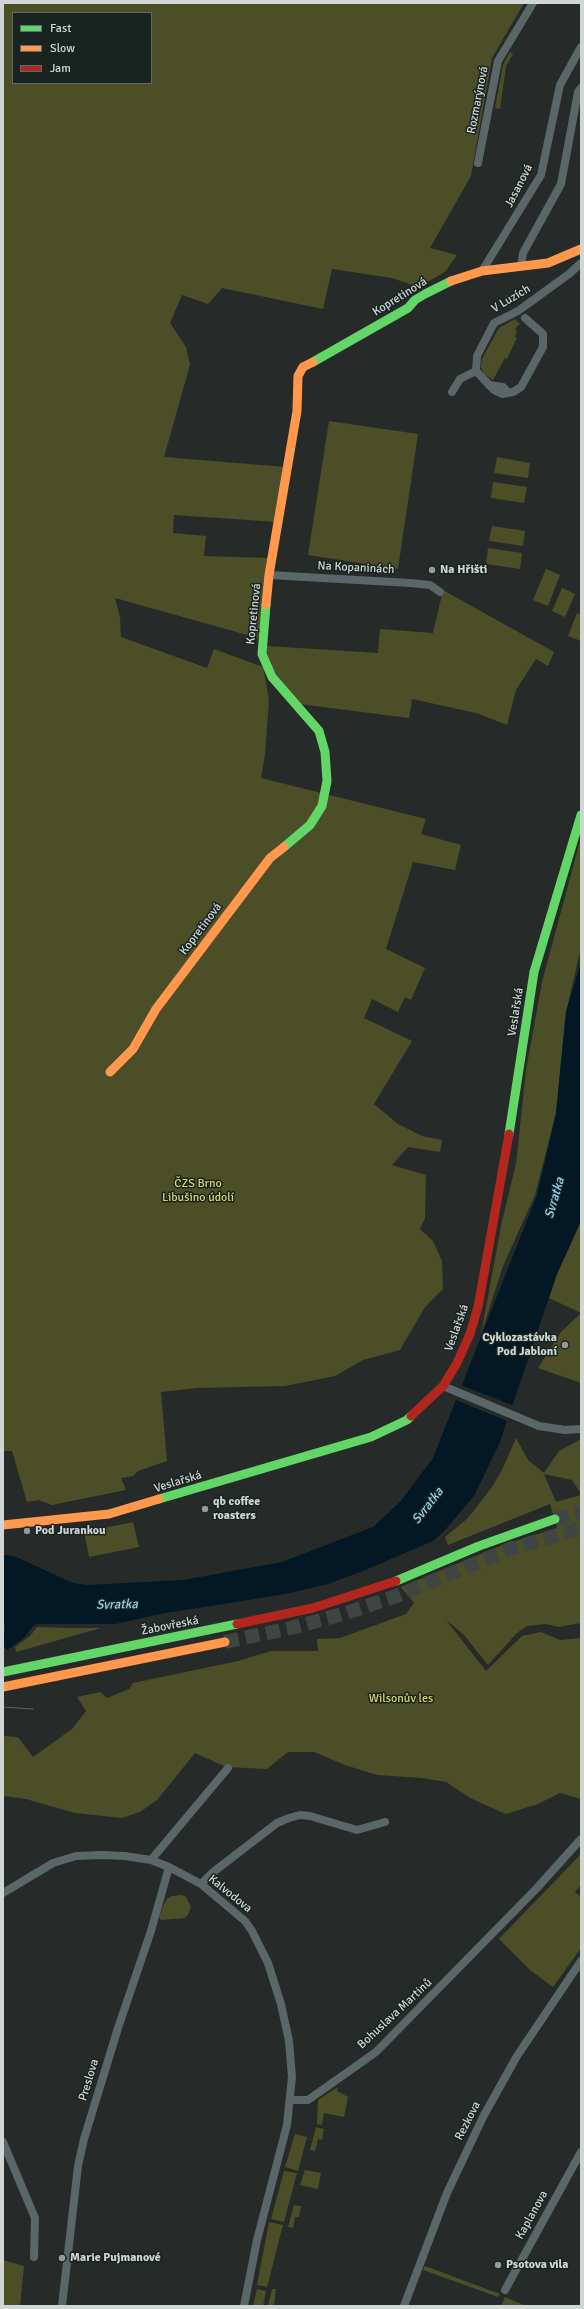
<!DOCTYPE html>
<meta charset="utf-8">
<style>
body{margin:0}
#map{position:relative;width:584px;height:2309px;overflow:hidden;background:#262b29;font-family:Signika,sans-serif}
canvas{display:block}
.frame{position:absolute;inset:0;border:4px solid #cfd6d4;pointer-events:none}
.legend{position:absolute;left:12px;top:12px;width:140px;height:72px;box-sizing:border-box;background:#192421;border:1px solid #626b69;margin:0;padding:5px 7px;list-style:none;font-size:12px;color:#cfd6d4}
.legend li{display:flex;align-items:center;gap:8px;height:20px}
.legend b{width:20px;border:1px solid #626b69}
</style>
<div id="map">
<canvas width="584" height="2309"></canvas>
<div class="frame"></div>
<ul class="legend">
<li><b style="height:5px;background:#63d668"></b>Fast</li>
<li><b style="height:5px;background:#ff974d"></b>Slow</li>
<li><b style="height:5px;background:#b3261e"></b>Jam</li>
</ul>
</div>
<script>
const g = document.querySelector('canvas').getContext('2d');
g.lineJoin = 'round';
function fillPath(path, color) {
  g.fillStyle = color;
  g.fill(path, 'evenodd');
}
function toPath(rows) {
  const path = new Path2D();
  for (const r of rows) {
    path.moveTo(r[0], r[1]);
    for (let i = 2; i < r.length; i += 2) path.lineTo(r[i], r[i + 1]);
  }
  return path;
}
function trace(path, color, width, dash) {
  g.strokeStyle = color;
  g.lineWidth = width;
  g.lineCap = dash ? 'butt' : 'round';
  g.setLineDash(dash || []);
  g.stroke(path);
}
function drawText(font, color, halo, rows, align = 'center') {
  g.font = font + ' Signika,sans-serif';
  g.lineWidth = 3;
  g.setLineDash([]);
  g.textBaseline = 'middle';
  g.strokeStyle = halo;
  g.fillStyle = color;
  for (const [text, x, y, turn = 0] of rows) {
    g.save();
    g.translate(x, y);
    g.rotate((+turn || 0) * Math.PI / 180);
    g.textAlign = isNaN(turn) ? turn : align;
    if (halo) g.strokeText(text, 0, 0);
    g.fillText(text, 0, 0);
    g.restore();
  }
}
const green = toPath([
 [3,3,524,3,492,58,471,176,430,248,457,255,445,272,418,287,392,278,332,269,323,309,222,288,208,304,182,295,170,323,186,347,190,365,164,457,286,467,277,522,174,515,173,533,206,536,204,556,270,558,258,638,115,598,120,617,121,637,207,668,214,649,263,667,269,699,265,755,261,778,426,819,421,834,461,845,455,870,413,862,386,949,425,968,411,1000,405,997,398,1012,372,999,364,1018,412,1041,374,1104,398,1124,422,1136,442,1140,440,1152,408,1147,392,1165,426,1175,425,1218,420,1229,433,1241,442,1261,443,1289,425,1307,400,1350,363,1360,335,1376,285,1386,197,1388,161,1392,167,1461,138,1471,133,1476,121,1478,126,1490,52,1505,39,1500,27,1502,12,1451,3,1451],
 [13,13,151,13,151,83,13,83],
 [510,52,513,54,506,66,500,109,495,108,503,65],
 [515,319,521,325,518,325,515,330,517,331,515,337,517,338,507,359,505,358,493,380,484,374,481,367,482,359,499,328],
 [329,421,418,434,398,569,308,555],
 [497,457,530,463,528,478,494,473],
 [493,482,527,487,524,503,491,498],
 [492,526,525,531,523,546,489,541],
 [488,548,522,553,520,569,486,564],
 [546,569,560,575,548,606,533,600],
 [562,588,575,594,565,617,552,611],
 [443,590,554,652,548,666,536,659,516,690,507,725,476,713,412,699,409,718,299,704,278,681,266,658,267,646,378,653,380,629,433,633],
 [577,613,581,615,581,641,568,636],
 [581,837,581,947,566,1012,556,1113,535,1195,503,1266,481,1334,502,1221,516,1164,526,1070,542,982],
 [581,1221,581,1383,538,1368,561,1332,581,1313,549,1298,557,1274],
 [516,1438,528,1460,544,1473,559,1451,581,1439,581,1494,572,1480,544,1474,556,1502,581,1495,581,1623,559,1627,546,1624,527,1626,517,1633,488,1665,464,1635,446,1620,486,1671,522,1636,541,1632,560,1640,581,1638,581,1799,560,1793,538,1804,506,1814,472,1799,446,1782,422,1778,377,1775,345,1765,314,1752,288,1752,267,1769,226,1767,195,1753,157,1800,140,1812,122,1818,75,1813,26,1799,3,1796,3,1736,18,1737,33,1757,72,1729,86,1711,77,1697,100,1692,107,1698,129,1689,133,1683,238,1661,271,1651,318,1651,317,1639,340,1638,406,1614,414,1603,401,1587,500,1546,557,1528,550,1504,448,1545,445,1537,468,1518,492,1487,502,1470],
 [133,1522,139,1547,89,1557,84,1532],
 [37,1627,66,1628,101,1628,16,1652,15,1647,30,1636],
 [581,1854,581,1885,575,1892,581,1897,581,1948,553,1987,530,1970,499,1939],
 [172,1896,182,1895,186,1897,191,1907,188,1915,184,1918,161,1920,159,1917,163,1906,167,1899],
 [338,2087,337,2091,348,2097,344,2117,324,2113,322,2125,317,2124,318,2100],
 [316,2127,324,2129,322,2140,318,2139,315,2151,310,2150],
 [295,2134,307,2137,298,2171,285,2167],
 [305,2170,321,2173,318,2189,300,2185],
 [284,2171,297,2173,284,2222,271,2219],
 [294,2205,301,2206,299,2217,295,2217,293,2228,288,2227],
 [269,2222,283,2225,267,2287,257,2285],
 [3,2260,24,2266,20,2306,3,2306],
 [425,2266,500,2294,498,2297,423,2270],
 [257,2289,266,2291,263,2306,253,2306],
 [272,2289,276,2289,274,2305,268,2306],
 [505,2297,526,2306,501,2306]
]);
const water = toPath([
 [581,962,581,1221,557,1274,500,1442,474,1496,444,1531,433,1541,363,1571,328,1584,286,1594,160,1614,116,1624,37,1624,32,1627,23,1639,7,1650,3,1645,5,1625,3,1625,3,1555,14,1556,73,1583,87,1585,183,1580,282,1562,373,1527,400,1502,433,1458,537,1195,556,1113,566,1012]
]);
const pier = toPath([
 [460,1385,515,1406,509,1422,456,1400,455,1398]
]);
const highwayTunnel = toPath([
 [555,1519,581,1513],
 [225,1642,291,1628,346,1613,399,1595,510,1549,581,1528]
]);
const street = toPath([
 [478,163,498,61,533,3],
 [521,266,523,253,561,184,578,92,581,88],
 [482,271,541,175,560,85,581,47],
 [525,318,543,334,543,347,521,387,513,392,502,394,494,390,476,371,477,356,494,323,518,311,569,274,581,263],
 [489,385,503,387,508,392],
 [452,392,460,379,476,371],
 [269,575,410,583,430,585,440,592],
 [443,1386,539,1426,565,1430,581,1429],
 [151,1860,228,1768],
 [201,1884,212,1873,277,1823,289,1818,300,1815,310,1816,357,1830,385,1822],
 [3,1893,53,1863,76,1856,102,1855,125,1856,151,1860,169,1867,201,1884,245,1921,252,1931,268,1963,281,2004,289,2041,292,2077,287,2125,257,2240,244,2306],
 [291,2100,308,2100,376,2052,537,1888,581,1839],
 [3,2142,35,2218,34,2257],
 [505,2290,581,2152],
 [62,2306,78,2166,84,2139,118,2028,151,1931,169,1867],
 [404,2306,447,2193,483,2117,517,2056,581,1961]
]);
const fast = toPath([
 [313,362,408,308,415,300,425,294,451,281],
 [266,605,262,654,272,677,319,731,325,752,327,781,322,806,310,825,284,847],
 [509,1134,534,972,581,815],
 [159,1499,371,1437,407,1420,411,1416],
 [396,1581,479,1546,555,1519],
 [3,1672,237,1624]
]);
const slow = toPath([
 [451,281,482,271,548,263,581,249],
 [266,605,269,575,297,411,298,376,303,367,313,362],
 [110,1072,133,1049,156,1009,270,858,284,847],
 [3,1525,109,1514,159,1499],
 [3,1687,225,1642]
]);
const jam = toPath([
 [411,1416,443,1386,457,1363,470,1334,478,1307,509,1134],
 [237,1624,313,1608,396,1581]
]);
const tram = toPath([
 [3,1707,33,1709]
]);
const markers = [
 [432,570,4,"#949a98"],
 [565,1345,4,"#949a98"],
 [205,1509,4,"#949a98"],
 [27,1531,4,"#949a98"],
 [62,2258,4,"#949a98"],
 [498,2265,4,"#949a98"]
];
const streetNames = [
 ["Rozmarýnová",478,100,-79],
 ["Jasanová",519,186,-63],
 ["Kopretinová",400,297,-32],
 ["V Luzích",511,299,-31],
 ["Na Kopaninách",356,568,3],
 ["Kopretinová",254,614,-84],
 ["Kopretinová",201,929,-53],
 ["Veslařská",516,1012,-81],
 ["Veslařská",457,1328,-70],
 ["Veslařská",178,1482,-17],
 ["Žabovřeská",170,1626,-11],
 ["Kalvodova",230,1894,39],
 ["Bohuslava Martinů",395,2014,-43],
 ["Preslova",89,2080,-73],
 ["Rezkova",468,2121,-63],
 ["Kaplanova",532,2215,-61]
];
const poiNames = [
 ["Na Hřišti",440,570],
 ["Cyklozastávka",557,1338,"right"],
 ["Pod Jabloní",557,1352,"right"],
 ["qb coffee",213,1502],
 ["roasters",213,1516],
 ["Pod Jurankou",35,1531],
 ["Marie Pujmanové",70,2258],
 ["Psotova vila",506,2265]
];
const parkNames = [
 ["ČZS Brno",198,1184],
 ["Libušino údolí",198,1198],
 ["Wilsonův les",401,1699]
];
const waterNames = [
 ["Svratka",555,1198,-74],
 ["Svratka",428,1506,-52],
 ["Svratka",117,1605,-1]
];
fillPath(green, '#4b4e27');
fillPath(water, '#031824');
fillPath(pier, '#262b29');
trace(highwayTunnel, '#3f4543', 14, [14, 7]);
trace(street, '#5a6667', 8);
trace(fast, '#63d668', 9);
trace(slow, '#ff974d', 9);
trace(jam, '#b3261e', 9);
trace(tram, '#596160', 1);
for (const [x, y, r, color] of markers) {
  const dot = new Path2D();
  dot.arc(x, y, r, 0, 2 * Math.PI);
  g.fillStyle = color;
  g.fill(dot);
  trace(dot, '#192421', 1.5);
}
drawText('12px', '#cfd6d4', '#192421', streetNames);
drawText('bold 12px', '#cfd6d4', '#192421', poiNames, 'left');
drawText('12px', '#d5d76a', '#192421', parkNames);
drawText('italic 13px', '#94d2f5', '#192421', waterNames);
</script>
